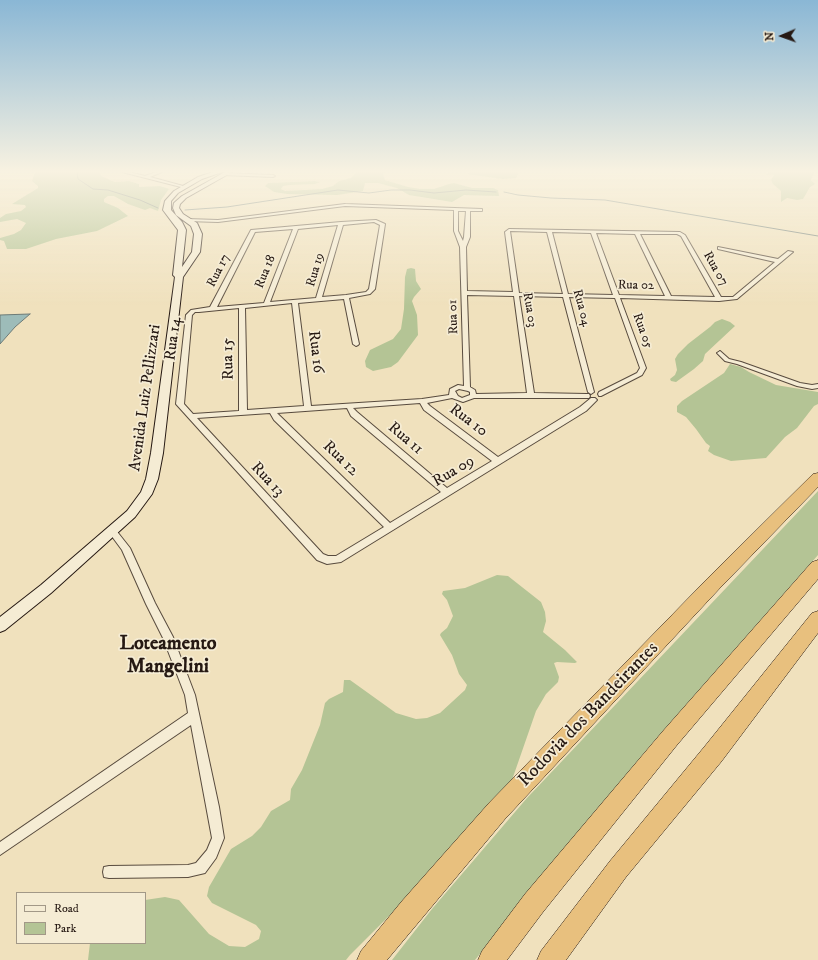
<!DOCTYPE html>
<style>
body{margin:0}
#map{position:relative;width:818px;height:960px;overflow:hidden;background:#f0e1bd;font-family:"IM FELL DW Pica",serif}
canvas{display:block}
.legend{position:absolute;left:16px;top:892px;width:130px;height:52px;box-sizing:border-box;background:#f5ecd4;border:1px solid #a29887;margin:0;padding:5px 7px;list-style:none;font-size:12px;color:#261913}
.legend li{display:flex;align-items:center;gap:8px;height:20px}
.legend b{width:20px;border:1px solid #a29887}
.north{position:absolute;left:762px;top:16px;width:40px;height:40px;-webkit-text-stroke:3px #f5ecd4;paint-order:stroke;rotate:268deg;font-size:11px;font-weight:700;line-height:16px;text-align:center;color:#261913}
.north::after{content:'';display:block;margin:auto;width:14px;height:18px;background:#261913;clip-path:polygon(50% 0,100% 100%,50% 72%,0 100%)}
</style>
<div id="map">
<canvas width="818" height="960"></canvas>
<ul class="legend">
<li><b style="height:5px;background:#f5ecd4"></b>Road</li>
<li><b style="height:11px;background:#b4c495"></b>Park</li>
</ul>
<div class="north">N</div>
</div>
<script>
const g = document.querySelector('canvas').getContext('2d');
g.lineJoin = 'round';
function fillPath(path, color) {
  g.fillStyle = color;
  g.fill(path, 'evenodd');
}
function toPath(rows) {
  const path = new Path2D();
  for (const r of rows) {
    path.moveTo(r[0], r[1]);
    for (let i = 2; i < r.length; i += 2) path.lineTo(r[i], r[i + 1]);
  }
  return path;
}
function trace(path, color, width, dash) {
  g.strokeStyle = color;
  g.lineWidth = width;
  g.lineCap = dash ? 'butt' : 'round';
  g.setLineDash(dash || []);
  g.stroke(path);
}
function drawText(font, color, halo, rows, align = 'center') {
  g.font = font + ' "IM FELL DW Pica",serif';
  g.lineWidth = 3.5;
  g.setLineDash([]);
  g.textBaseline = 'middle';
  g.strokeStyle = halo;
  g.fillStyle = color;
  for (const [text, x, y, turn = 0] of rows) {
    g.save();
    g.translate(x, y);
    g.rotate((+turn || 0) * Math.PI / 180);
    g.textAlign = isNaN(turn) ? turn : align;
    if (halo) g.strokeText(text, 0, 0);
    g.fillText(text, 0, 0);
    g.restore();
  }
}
const green = toPath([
 [35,172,100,172,101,176,115,182,129,181,139,184,139,187,160,186,169,189,161,200,158,211,150,208,145,210,128,204,114,196,108,196,104,199,104,202,118,208,128,216,97,231,56,239,26,249,7,249,4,241,0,240,0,238,14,234,21,230,26,223,17,219,0,222,0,218,6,214,21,211,26,207,25,205,12,204,38,188,38,186,32,181],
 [357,172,385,172,383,174,385,180,408,187,420,189,434,189,449,184,454,183,472,188,493,188,498,190,499,196,464,195,452,202,409,195,397,188,378,183,365,183,363,191,337,195,287,194,274,192,265,186,268,183,315,181,320,182,315,184,289,185,283,186,281,189,285,191,322,189,333,186,339,181,351,178],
 [470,172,519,172,516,178,503,179,467,174],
 [767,172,814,172,811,180,815,184,810,187,803,199,797,200,787,198,781,202,781,191,773,184,771,180,774,175,769,174,765,176,768,174],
 [411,268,415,269,416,281,421,289,414,297,412,301,417,315,418,335,398,362,391,367,373,371,366,367,365,361,370,350,393,339,401,329,404,309,405,277,407,269],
 [722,319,730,322,735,326,705,354,703,361,694,369,676,382,671,381,670,379,675,375,677,370,675,359,678,354,688,344,710,327,715,322],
 [730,364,741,367,749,372,776,385,818,392,818,404,814,406,797,428,785,437,766,458,731,461,714,455,708,451,710,446,706,443,696,429,686,417,677,412,677,406,682,401,724,373],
 [818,491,818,555,649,747,475,960,392,960,432,909,527,798],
 [497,575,508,576,541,602,545,612,546,621,543,632,565,650,577,662,575,663,557,662,554,663,559,677,558,682,546,694,536,711,512,780,435,870,350,955,346,960,88,960,90,943,145,943,145,900,165,897,179,900,209,934,229,946,245,947,259,939,261,931,256,925,212,903,207,896,209,887,231,849,252,836,261,827,271,811,290,800,291,789,302,770,320,725,325,703,329,699,343,692,344,680,350,680,396,713,416,719,427,718,440,713,465,690,467,685,459,674,452,655,440,635,441,633,447,628,453,616,447,600,442,594,443,591,465,588]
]);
const water = toPath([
 [30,314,15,327,0,344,0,315,30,314]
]);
const stream = toPath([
 [77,172,78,179,93,189,108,190,140,200,158,208],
 [504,192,518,195,551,198,605,200,818,236],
 [185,210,227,207,338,190,369,193,391,190,410,190,434,193,466,190,496,192]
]);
const minor = toPath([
 [122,172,129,172,145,176,156,172,162,172,150,177,187,187,185,188,122,172],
 [224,173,273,175,275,176,273,177,223,175,223,173,224,173],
 [345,204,482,209,482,211,470,211,470,237,466,247,467,291,513,292,505,232,509,229,680,232,685,235,721,297,733,297,775,262,718,249,718,247,778,259,788,251,793,252,737,299,719,301,620,298,646,368,642,375,601,396,599,396,598,394,599,392,637,373,640,368,615,298,569,297,594,392,591,394,588,392,563,297,519,296,534,393,587,394,589,394,590,396,589,398,474,398,463,402,452,398,427,403,430,406,498,457,580,407,591,398,595,398,597,400,586,411,393,530,341,562,327,564,317,560,176,404,186,315,191,310,210,307,251,230,341,222,376,220,385,224,375,289,370,294,349,298,359,344,358,345,356,346,353,344,344,299,298,303,311,406,422,399,449,395,450,389,458,385,464,386,460,247,454,231,454,210,345,206,218,222,187,221,185,220,187,219,218,220,345,204],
 [458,211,466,211,464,237,463,241,458,231,458,211],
 [374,222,380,225,369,289,366,292,346,295,322,297,343,225,374,222],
 [338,225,316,298,270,302,298,229,338,225],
 [293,229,264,303,217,307,255,232,293,229],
 [510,231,547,232,563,294,519,293,510,231],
 [552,232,591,233,613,295,568,294,552,232],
 [596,233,635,234,665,296,619,295,596,233],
 [640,234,677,234,681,236,715,297,671,296,640,234],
 [467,295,514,296,527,393,476,394,475,390,470,387,467,295],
 [292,303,304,406,247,410,245,308,292,303],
 [239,308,239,411,193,414,184,404,192,315,195,312,199,312,239,308],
 [459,389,468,391,470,392,470,395,462,398,458,396,455,391,459,389],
 [420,403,424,410,492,461,447,488,357,412,353,408,420,403],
 [347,408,351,416,441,492,390,523,280,416,277,413,347,408],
 [270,413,274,420,384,527,336,556,328,556,323,554,197,418,270,413],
 [720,351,729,359,741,362,800,383,812,385,818,384,818,388,812,389,797,386,737,364,725,361,717,353,720,351],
 [112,528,115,529,130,548,155,603,173,637,195,695,219,807,224,838,216,858,205,873,188,877,109,878,104,877,103,872,104,867,109,866,188,865,196,863,207,850,212,838,191,725,0,855,0,842,188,713,185,695,163,638,146,604,122,550,108,531,109,529,112,528]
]);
const secondary = toPath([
 [213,172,222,172,202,179,178,193,171,201,171,210,182,222,186,230,182,267,192,252,194,234,191,226,176,215,173,208,174,203,182,196,225,172,232,172,186,198,180,204,179,208,183,214,197,223,202,234,200,252,183,277,163,453,158,479,152,494,135,517,51,593,5,630,0,632,0,617,41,585,127,511,141,492,146,479,151,453,175,277,173,275,178,230,163,210,165,201,174,191,198,177,213,172]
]);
const motorway = toPath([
 [818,473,818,487,720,588,505,819,387,960,357,960,361,951,402,901,489,803,708,578,813,474,818,473],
 [818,560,818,579,677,745,543,912,507,960,478,960,482,951,525,894,663,731,812,562,818,560],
 [818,611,818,633,721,762,626,877,566,960,537,960,541,951,610,861,705,746,812,613,818,611]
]);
const farStreetnames = [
 ["Rua 07",715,269,60],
 ["Rua 19",316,270,-74],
 ["Rua 17",219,271,-63],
 ["Rua 18",266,272,-68],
 ["Rua 02",636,286,1],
 ["Rua 04",581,308,75],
 ["Rua 03",529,310,81],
 ["Rua 01",454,317,-92],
 ["Rua 05",642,331,70]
];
const streetNames = [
 ["Rua 14",174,339,-82],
 ["Rua 16",315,352,83],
 ["Rua 15",229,359,-91],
 ["Avenida Luiz Pellizzari",146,398,-82],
 ["Rua 10",468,421,37],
 ["Rua 11",405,439,40],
 ["Rua 12",340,459,44],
 ["Rua 09",454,472,-31],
 ["Rua 13",267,480,47]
];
const nearStreetnames = [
 ["Rodovia dos Bandeirantes",589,715,-46]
];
const nearNeighbourhoodnames = [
 ["Loteamento",168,645],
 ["Mangelini",168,668]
];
fillPath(green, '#b4c495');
fillPath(water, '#9dbcb9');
trace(water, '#6d7b77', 1);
trace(stream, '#6d7b77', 1);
trace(minor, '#584b3e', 2);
trace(secondary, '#261913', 2);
trace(motorway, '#261913', 1);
fillPath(minor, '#f5ecd4');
fillPath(secondary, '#f5ecd4');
fillPath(motorway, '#e8c07e');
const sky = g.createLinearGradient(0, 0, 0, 306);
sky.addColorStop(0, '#8ab7d5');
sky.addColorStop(0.56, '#f8f2e1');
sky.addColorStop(1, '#f8f2e100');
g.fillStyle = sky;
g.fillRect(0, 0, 818, 306);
drawText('13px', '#261913', '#f5ecd4', farStreetnames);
drawText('16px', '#261913', '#f5ecd4', streetNames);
drawText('19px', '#261913', '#f5ecd4', nearStreetnames);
drawText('bold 20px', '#261913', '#f5ecd4', nearNeighbourhoodnames);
</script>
